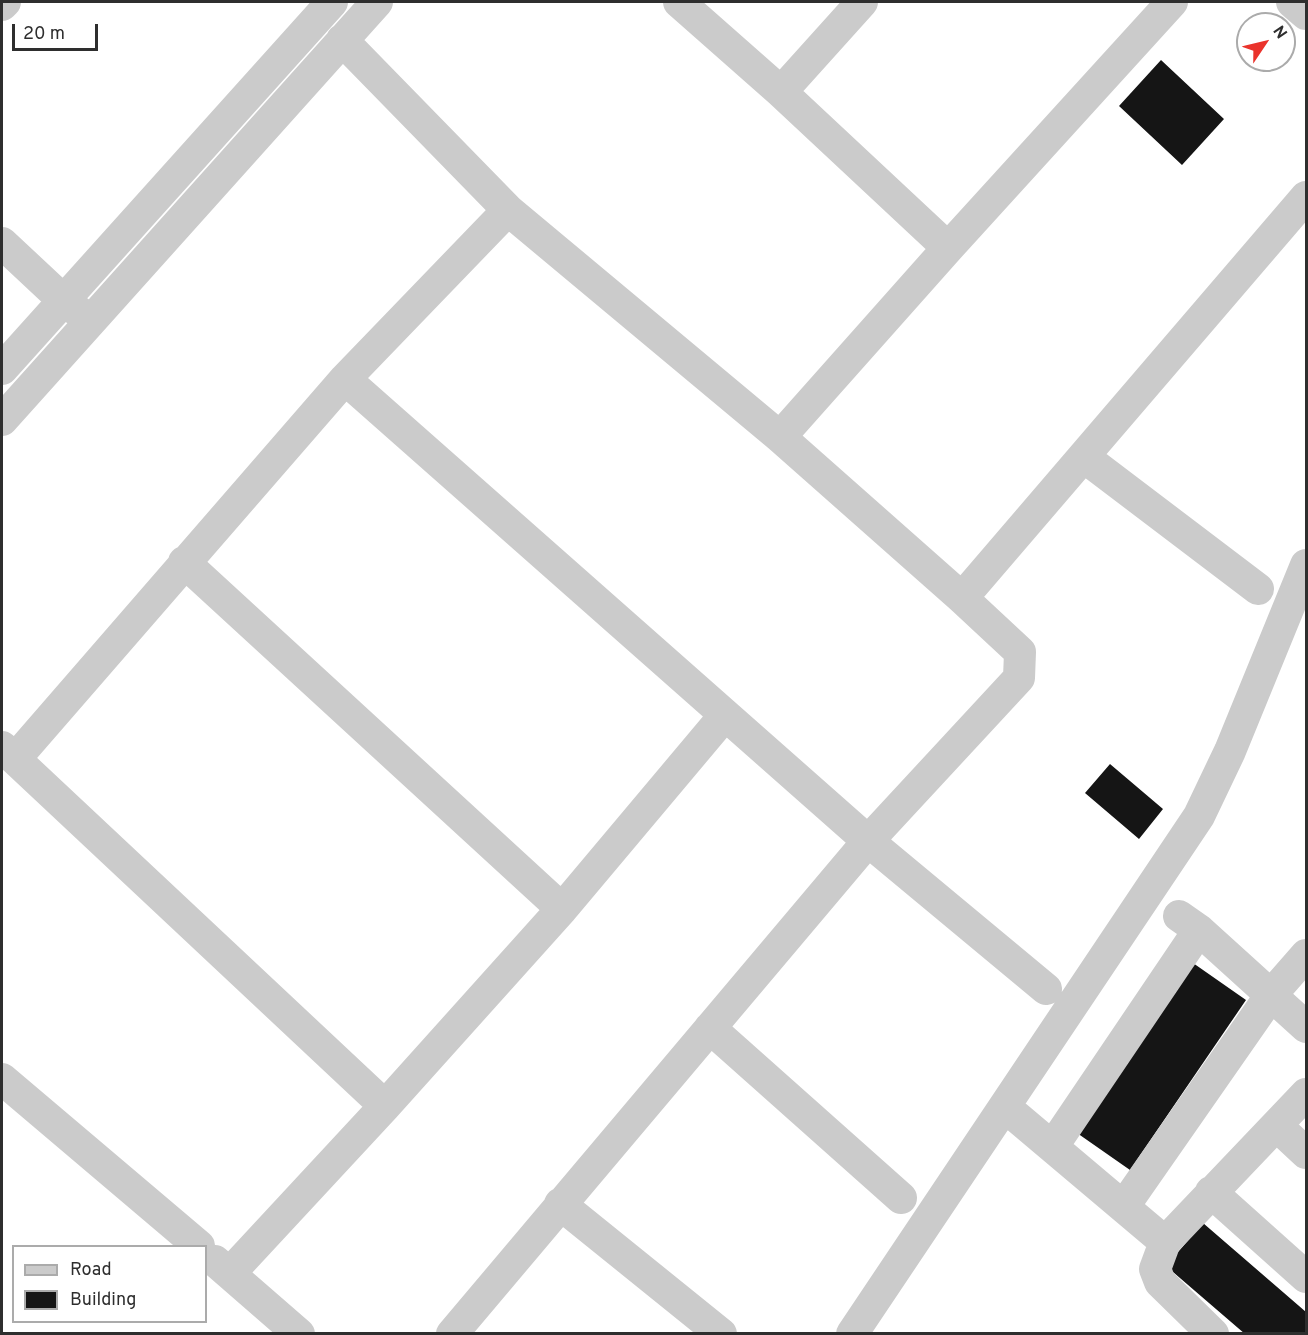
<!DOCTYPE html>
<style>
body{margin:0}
#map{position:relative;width:1308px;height:1335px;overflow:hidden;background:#fff;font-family:Overpass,sans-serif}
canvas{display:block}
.frame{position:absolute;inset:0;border:3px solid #2e2e2e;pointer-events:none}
.legend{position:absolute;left:12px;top:1245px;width:195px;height:78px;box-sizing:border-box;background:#fff;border:2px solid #ababab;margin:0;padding:8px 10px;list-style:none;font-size:18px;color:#2e2e2e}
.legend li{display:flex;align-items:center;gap:12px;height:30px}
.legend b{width:30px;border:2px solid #ababab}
.north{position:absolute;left:1236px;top:12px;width:60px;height:60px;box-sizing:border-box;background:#fff;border:2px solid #ababab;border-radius:50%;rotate:55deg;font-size:16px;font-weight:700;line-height:24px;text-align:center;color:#2e2e2e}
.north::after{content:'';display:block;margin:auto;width:21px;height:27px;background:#ea332c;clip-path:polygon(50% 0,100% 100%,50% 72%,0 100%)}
.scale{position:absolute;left:12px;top:24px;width:86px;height:27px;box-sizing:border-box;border:3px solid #2e2e2e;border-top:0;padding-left:8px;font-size:18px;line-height:21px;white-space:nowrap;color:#2e2e2e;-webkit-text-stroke:4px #fff;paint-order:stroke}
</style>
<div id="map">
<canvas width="1308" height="1335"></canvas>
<div class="frame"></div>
<ul class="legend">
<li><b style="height:8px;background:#cbcbcb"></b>Road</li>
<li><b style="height:16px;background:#151515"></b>Building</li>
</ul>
<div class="north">N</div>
<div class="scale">20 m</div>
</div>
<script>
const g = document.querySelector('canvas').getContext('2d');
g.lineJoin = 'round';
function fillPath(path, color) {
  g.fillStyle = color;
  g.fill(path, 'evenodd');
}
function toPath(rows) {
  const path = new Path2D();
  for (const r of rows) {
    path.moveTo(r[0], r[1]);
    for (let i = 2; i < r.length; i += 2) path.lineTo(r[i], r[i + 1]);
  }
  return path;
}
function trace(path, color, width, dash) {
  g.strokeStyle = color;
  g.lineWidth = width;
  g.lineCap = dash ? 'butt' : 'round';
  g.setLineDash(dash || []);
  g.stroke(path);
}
const building = toPath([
 [1161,60,1224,119,1182,165,1119,106],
 [1110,764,1163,809,1139,839,1085,793],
 [1193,963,1246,1000,1130,1170,1077,1133],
 [1203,1223,1306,1312,1306,1334,1245,1334,1166,1266]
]);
const minor = toPath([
 [679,2,781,92,948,248],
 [1292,2,1306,14],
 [2,5,5,2],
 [342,40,508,210,780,437,962,598,1020,652,1019,678,868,841,452,1334],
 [781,92,862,2],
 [2,243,63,300,79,312],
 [2,369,332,2],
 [345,379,868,841,1046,989],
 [2,420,377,2],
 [780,437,948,248,1172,2],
 [1084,457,1258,589],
 [184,562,562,909],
 [962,598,1306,197],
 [2,747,385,1106],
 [15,759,345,379,508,210],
 [1179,916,1199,930,1306,1027],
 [710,1028,901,1198],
 [2,1079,199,1246],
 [1005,1107,1165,1242,1155,1269,1160,1282,1213,1334],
 [1277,1126,1306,1153],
 [1053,1146,1199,930],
 [1211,1192,1306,1277],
 [560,1204,721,1334],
 [1124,1206,1271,995,1306,955],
 [1165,1242,1306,1094],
 [215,1261,299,1334],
 [230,1273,385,1106,562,909,725,715],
 [852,1334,1199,816,1230,751,1306,565]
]);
fillPath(building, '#151515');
trace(minor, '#cbcbcb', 32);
</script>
